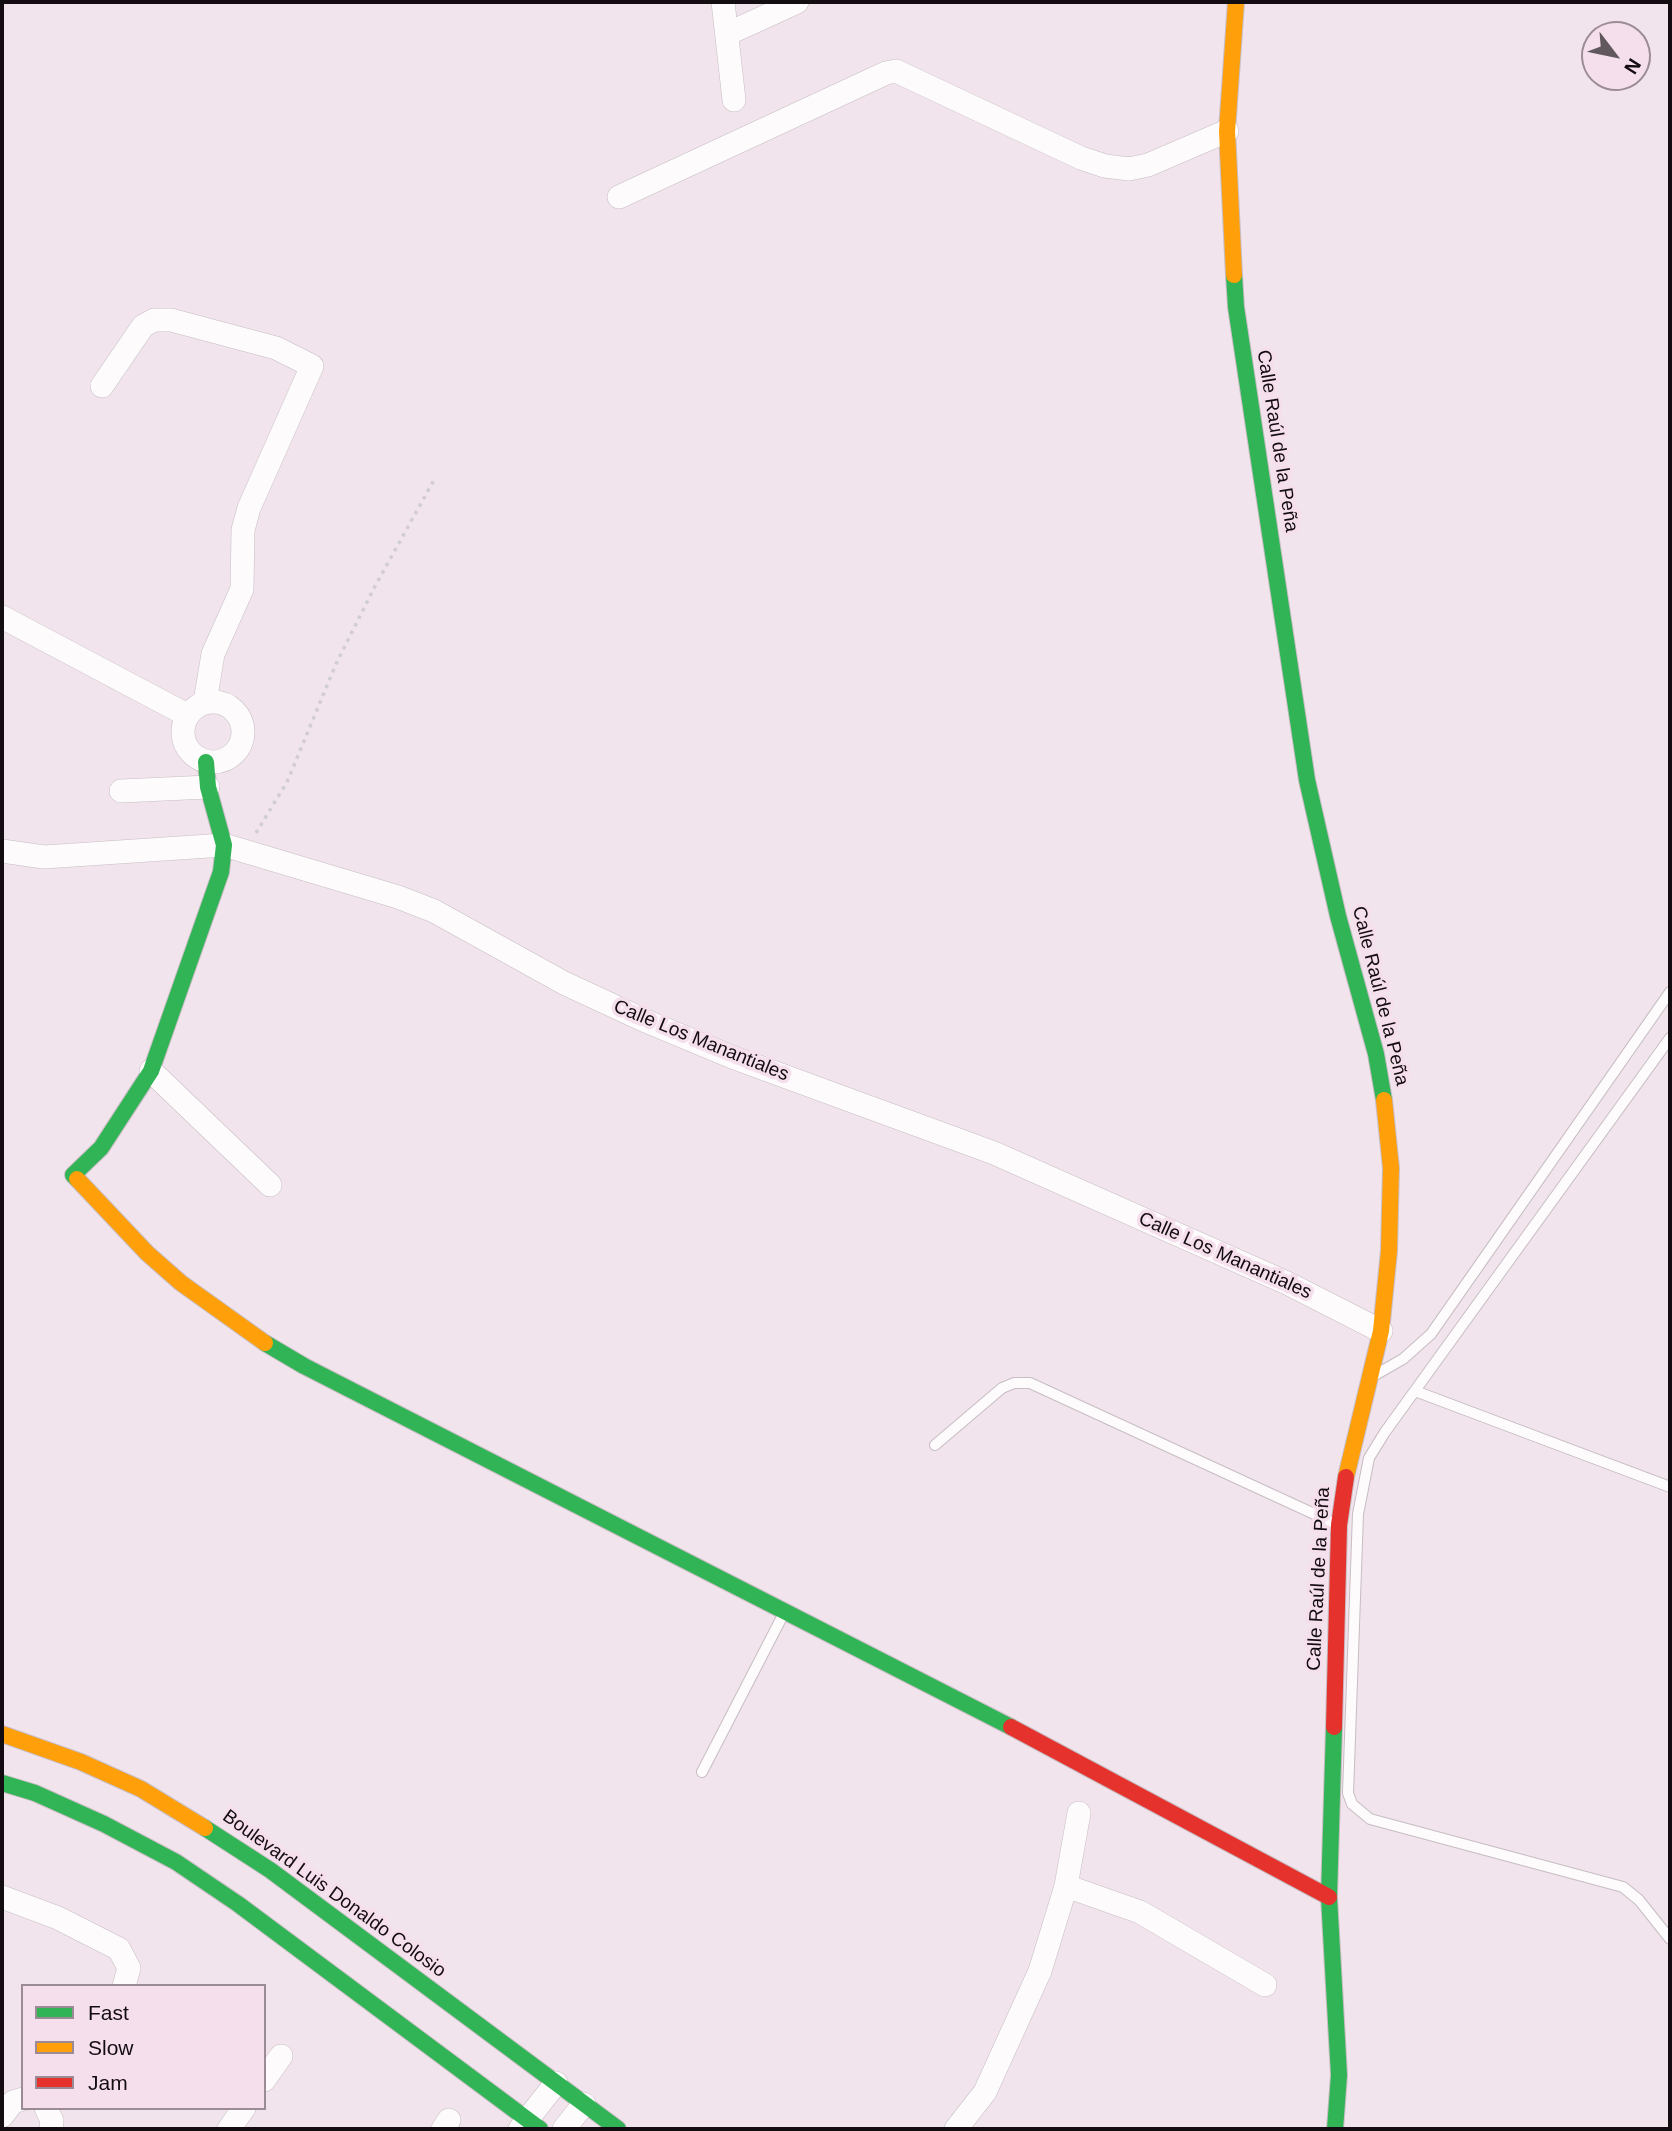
<!DOCTYPE html>
<meta charset="utf-8">
<style>
body{margin:0}
#map{position:relative;width:1672px;height:2131px;overflow:hidden;background:#f1e4ec;font-family:Helvetica,sans-serif}
canvas{display:block}
.frame{position:absolute;inset:0;border:4px solid #130c10;pointer-events:none}
.legend{position:absolute;left:21px;top:1984px;width:245px;height:126px;box-sizing:border-box;background:#f6dfed;border:2px solid #9b8b95;margin:0;padding:9px 12px;list-style:none;font-size:21px;color:#130c10}
.legend li{display:flex;align-items:center;gap:14px;height:35px}
.legend b{width:35px;border:2px solid #9b8b95}
.north{position:absolute;left:1581px;top:21px;width:70px;height:70px;box-sizing:border-box;background:#f6dfed;border:2px solid #9b8b95;border-radius:50%;rotate:122deg;font-size:19px;font-weight:700;line-height:28px;text-align:center;color:#130c10}
.north::after{content:'';display:block;margin:auto;width:24px;height:32px;background:#61585d;clip-path:polygon(50% 0,100% 100%,50% 72%,0 100%)}
</style>
<div id="map">
<canvas width="1672" height="2131"></canvas>
<div class="frame"></div>
<ul class="legend">
<li><b style="height:9px;background:#30b455"></b>Fast</li>
<li><b style="height:9px;background:#ff9f0a"></b>Slow</li>
<li><b style="height:9px;background:#e5322d"></b>Jam</li>
</ul>
<div class="north">N</div>
</div>
<script>
const g = document.querySelector('canvas').getContext('2d');
g.lineJoin = 'round';
function toPath(rows) {
  const path = new Path2D();
  for (const r of rows) {
    if (r.length === 3) {
      path.moveTo(r[0] + r[2], r[1]);
      path.arc(r[0], r[1], r[2], 0, 2 * Math.PI);
      continue;
    }
    path.moveTo(r[0], r[1]);
    for (let i = 2; i < r.length; i += 2) path.lineTo(r[i], r[i + 1]);
  }
  return path;
}
function trace(path, color, width, dash) {
  g.strokeStyle = color;
  g.lineWidth = width;
  g.lineCap = dash ? 'butt' : 'round';
  g.setLineDash(dash || []);
  g.stroke(path);
}
function drawText(font, color, halo, rows, align = 'center') {
  g.font = font + ' Helvetica,sans-serif';
  g.lineWidth = 7;
  g.setLineDash([]);
  g.textBaseline = 'middle';
  g.strokeStyle = halo;
  g.fillStyle = color;
  for (const [text, x, y, turn = 0] of rows) {
    g.save();
    g.translate(x, y);
    g.rotate((+turn || 0) * Math.PI / 180);
    g.textAlign = isNaN(turn) ? turn : align;
    if (halo) g.strokeText(text, 0, 0);
    g.fillText(text, 0, 0);
    g.restore();
  }
}
const path = toPath([
 [256,833,287,782,336,664,374,588,434,480]
]);
const lane = toPath([
 [1670,1038,1385,1432,1369,1458,1358,1514,1348,1793,1352,1804,1370,1819,1623,1887,1639,1900,1670,1939],
 [1375,1375,1403,1359,1431,1334,1670,992],
 [1415,1391,1670,1487],
 [935,1445,1002,1388,1014,1383,1030,1383,1336,1524],
 [702,1772,783,1615]
]);
const street = toPath([
 [723,2,734,100],
 [727,34,797,2],
 [619,197,886,73,896,71,1081,158,1105,166,1129,169,1148,165,1227,131],
 [102,386,143,326,154,320,171,320,276,348,312,366,249,508,243,530,242,589,213,654,205,702],
 [2,617,187,715],
 [213,732,30],
 [121,791,208,787],
 [2,851,44,857,224,845,398,897,434,911,564,983,648,1022,732,1057,994,1153,1287,1283,1381,1331],
 [151,1071,270,1185],
 [1066,1886,1140,1912,1265,1985],
 [2,1897,58,1918,119,1949,129,1968,124,1986],
 [264,2080,281,2056],
 [46,2108,52,2121,51,2129],
 [2,2116,13,2102,23,2099],
 [229,2129,244,2108],
 [443,2129,449,2120],
 [520,2129,556,2083],
 [564,2129,584,2104],
 [956,2129,985,2092,1040,1971,1066,1886,1079,1813]
]);
const fast = toPath([
 [1234,275,1236,307,1307,780,1338,916,1376,1054,1384,1100],
 [77,1179,73,1175,101,1148,151,1071,221,872,224,845,208,787,206,762],
 [265,1343,304,1366,1011,1727],
 [1334,1727,1329,1897,1339,2075,1335,2129],
 [2,1783,35,1793,104,1824,176,1862,238,1904,540,2129],
 [205,1828,270,1870,618,2129]
]);
const slow = toPath([
 [1234,275,1227,131,1236,2],
 [77,1179,147,1253,181,1283,265,1343],
 [1346,1477,1381,1331,1389,1251,1391,1168,1384,1100],
 [2,1734,81,1762,141,1789,205,1828]
]);
const jam = toPath([
 [1011,1727,1329,1897],
 [1334,1727,1339,1525,1346,1477]
]);
const streetNames = [
 ["Calle Raúl de la Peña",1277,441,81],
 ["Calle Raúl de la Peña",1380,996,76],
 ["Calle Los Manantiales",701,1041,22],
 ["Calle Los Manantiales",1225,1256,24],
 ["Calle Raúl de la Peña",1319,1579,-87],
 ["Boulevard Luis Donaldo Colosio",334,1894,36]
];
trace(lane, '#c7bdc3', 12);
trace(street, '#c7bdc3', 24);
trace(fast, '#c7bdc3', 18);
trace(slow, '#c7bdc3', 18);
trace(jam, '#c7bdc3', 18);
trace(path, '#d2ced0', 3.5, [3.5, 5]);
trace(lane, '#fdfbfc', 10);
trace(street, '#fdfbfc', 23);
trace(fast, '#30b455', 16);
trace(slow, '#ff9f0a', 16);
trace(jam, '#e5322d', 16);
drawText('19px', '#130c10', '#f6dfed', streetNames);
</script>
